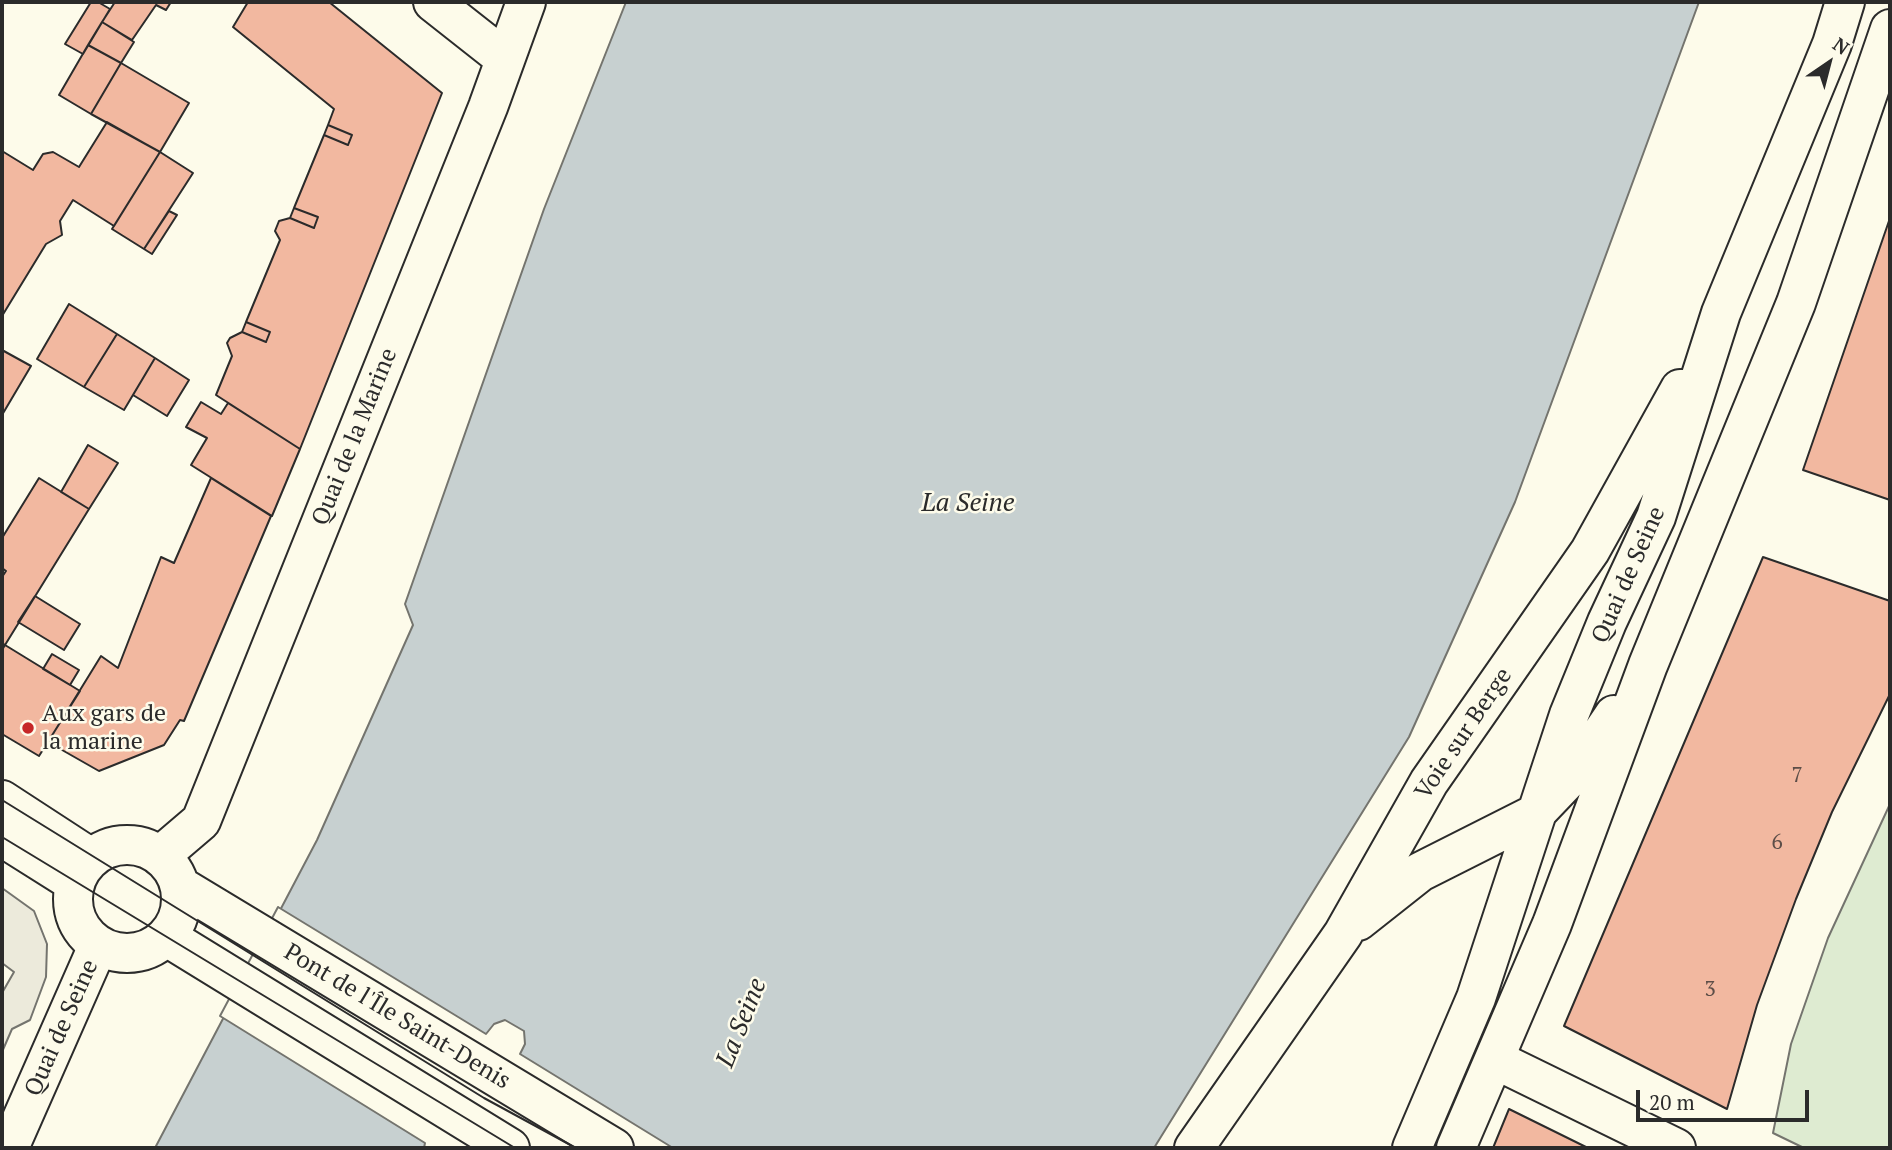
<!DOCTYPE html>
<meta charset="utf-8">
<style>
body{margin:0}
#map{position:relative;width:1892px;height:1150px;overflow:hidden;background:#fdfbea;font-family:"PT Serif",serif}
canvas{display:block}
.frame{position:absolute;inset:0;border:4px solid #2b2b2b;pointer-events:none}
.north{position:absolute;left:1794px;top:28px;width:70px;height:70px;-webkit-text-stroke:5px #fdfbea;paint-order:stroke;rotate:35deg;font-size:19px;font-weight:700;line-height:28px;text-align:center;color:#2b2b2b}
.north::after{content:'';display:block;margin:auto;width:24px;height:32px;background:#2b2b2b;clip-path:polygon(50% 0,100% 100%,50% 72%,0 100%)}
.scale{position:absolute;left:1636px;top:1090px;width:173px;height:32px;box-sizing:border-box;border:4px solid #2b2b2b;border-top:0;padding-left:9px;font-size:21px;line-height:24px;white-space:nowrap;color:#2b2b2b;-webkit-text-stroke:5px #fdfbea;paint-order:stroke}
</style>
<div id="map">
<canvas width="1892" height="1150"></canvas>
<div class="frame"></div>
<div class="north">N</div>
<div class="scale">20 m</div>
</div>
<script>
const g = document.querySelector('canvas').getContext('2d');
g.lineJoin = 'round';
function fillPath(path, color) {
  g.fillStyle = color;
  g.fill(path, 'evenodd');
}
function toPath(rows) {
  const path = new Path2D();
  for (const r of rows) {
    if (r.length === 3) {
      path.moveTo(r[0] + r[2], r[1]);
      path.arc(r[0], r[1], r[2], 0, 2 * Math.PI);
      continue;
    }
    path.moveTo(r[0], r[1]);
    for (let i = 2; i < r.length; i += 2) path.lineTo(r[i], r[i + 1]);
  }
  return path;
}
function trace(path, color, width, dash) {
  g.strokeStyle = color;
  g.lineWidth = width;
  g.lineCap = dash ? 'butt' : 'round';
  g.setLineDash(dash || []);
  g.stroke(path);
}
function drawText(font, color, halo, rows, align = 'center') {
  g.font = font + ' "PT Serif",serif';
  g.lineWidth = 5;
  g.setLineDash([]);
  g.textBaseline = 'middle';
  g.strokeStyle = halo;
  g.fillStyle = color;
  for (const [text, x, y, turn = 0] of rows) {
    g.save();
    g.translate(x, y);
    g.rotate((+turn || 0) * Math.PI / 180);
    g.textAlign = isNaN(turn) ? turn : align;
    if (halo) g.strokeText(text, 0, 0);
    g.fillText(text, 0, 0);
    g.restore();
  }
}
const green = toPath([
 [1890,804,1890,1148,1804,1148,1773,1133,1791,1044,1828,938,1890,804]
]);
const parking = toPath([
 [2,888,34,911,47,944,46,977,30,1020,12,1029,2,1052,2,993,14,972,2,963,2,888]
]);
const water = toPath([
 [626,2,1699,2,1515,502,1409,737,1154,1148,155,1148,317,840,413,625,405,604,544,209,626,2]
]);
const pier = toPath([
 [278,907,486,1034,494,1024,505,1020,524,1031,525,1044,520,1054,673,1148,424,1148,425,1143,220,1016,278,907]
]);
const building = toPath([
 [91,2,98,2,110,9,83,54,65,44,91,2],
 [115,2,171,2,166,10,156,5,132,40,102,22,115,2],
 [248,2,329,2,442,93,300,449,216,395,232,356,227,343,230,338,242,332,266,342,270,332,246,322,280,240,275,231,279,221,290,218,314,228,318,217,294,208,324,135,348,145,352,135,328,125,334,109,233,27,248,2],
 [102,22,134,42,121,63,88,45,102,22],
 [88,45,121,63,91,114,59,95,88,45],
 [121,63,189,103,160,152,91,114,121,63],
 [107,122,160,152,114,226,73,200,60,221,62,235,46,244,2,316,2,151,33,170,43,154,53,152,79,167,107,122],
 [328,125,352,135,348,145,324,135,328,125],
 [160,152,193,173,144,249,112,229,160,152],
 [294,208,318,217,314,228,290,218,294,208],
 [169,211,177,215,152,254,144,249,169,211],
 [1890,218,1890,500,1803,470,1890,218],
 [69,304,117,334,84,387,37,359,69,304],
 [246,322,270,332,266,342,242,332,246,322],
 [117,334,155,358,124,410,84,387,117,334],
 [2,350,31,366,2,415,2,350],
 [155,358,189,380,167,416,133,395,155,358],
 [201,402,221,414,228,403,300,449,272,516,191,465,207,438,186,427,201,402],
 [88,445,118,463,89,509,61,492,88,445],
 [39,478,89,509,5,645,2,643,2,577,6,571,2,568,2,538,39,478],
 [211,478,271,516,184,721,180,720,164,745,99,771,48,742,101,656,118,668,161,557,174,563,211,478],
 [1763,557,1890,601,1890,694,1832,812,1796,899,1757,1005,1727,1109,1564,1026,1763,557],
 [35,596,80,624,64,650,18,622,35,596],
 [5,645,80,691,39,756,2,734,2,650,5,645],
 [52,654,79,670,70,685,43,669,52,654],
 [1509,1109,1588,1148,1493,1148,1509,1109]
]);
const minor = toPath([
 [433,2,504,58],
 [160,856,201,821,488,107,526,2],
 [1496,1060,1676,1148],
 [9,1148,98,946]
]);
const major = toPath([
 [2,800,91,858],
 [2,837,75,883],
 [127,899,54],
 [180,886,614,1148],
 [1358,921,1420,872,1535,814,1577,770,1614,715],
 [167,937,510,1148],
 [1194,1148,1343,934,1429,782,1590,551,1680,389],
 [1412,1148,1476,998,1569,715,1607,622,1656,517,1721,313,1832,44,1845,2],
 [1456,1148,1552,924,1648,665,1796,303,1890,29]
]);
const tram = toPath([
 [2,800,484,1098,576,1148],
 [2,837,515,1148]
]);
const markers = [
 [28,728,7,"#c62828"]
];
const numberNames = [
 ["7",1797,776],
 ["6",1777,843],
 ["3",1710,990]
];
const streetNames = [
 ["Quai de la Marine",355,437,-68],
 ["Quai de Seine",1629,575,-66],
 ["Voie sur Berge",1464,734,-56],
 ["Pont de l'Île Saint-Denis",397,1017,31],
 ["Quai de Seine",62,1028,-66]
];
const poiNames = [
 ["Aux gars de",42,714],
 ["la marine",42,742]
];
const waterNames = [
 ["La Seine",968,504],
 ["La Seine",742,1023,-68]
];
fillPath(green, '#deebd1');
trace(green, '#74746e', 2);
fillPath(parking, '#eceadb');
trace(parking, '#74746e', 2);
fillPath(water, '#c7d0d0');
trace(water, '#74746e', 2);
fillPath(pier, '#fdfbea');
trace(pier, '#74746e', 2);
fillPath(building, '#f2b8a0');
trace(building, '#2b2b2b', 2);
trace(minor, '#2b2b2b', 42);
trace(major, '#2b2b2b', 42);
trace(minor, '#fdfbea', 38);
trace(major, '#fdfbea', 38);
trace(tram, '#2b2b2b', 2);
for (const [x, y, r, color] of markers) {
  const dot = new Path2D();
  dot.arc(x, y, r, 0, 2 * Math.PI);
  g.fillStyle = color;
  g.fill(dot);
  trace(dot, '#fdfbea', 2.5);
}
drawText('21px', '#5d4e48', null, numberNames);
drawText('24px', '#2b2b2b', '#fdfbea', streetNames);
drawText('24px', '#2b2b2b', '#fdfbea', poiNames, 'left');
drawText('italic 26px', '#2b2b2b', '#fdfbea', waterNames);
</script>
